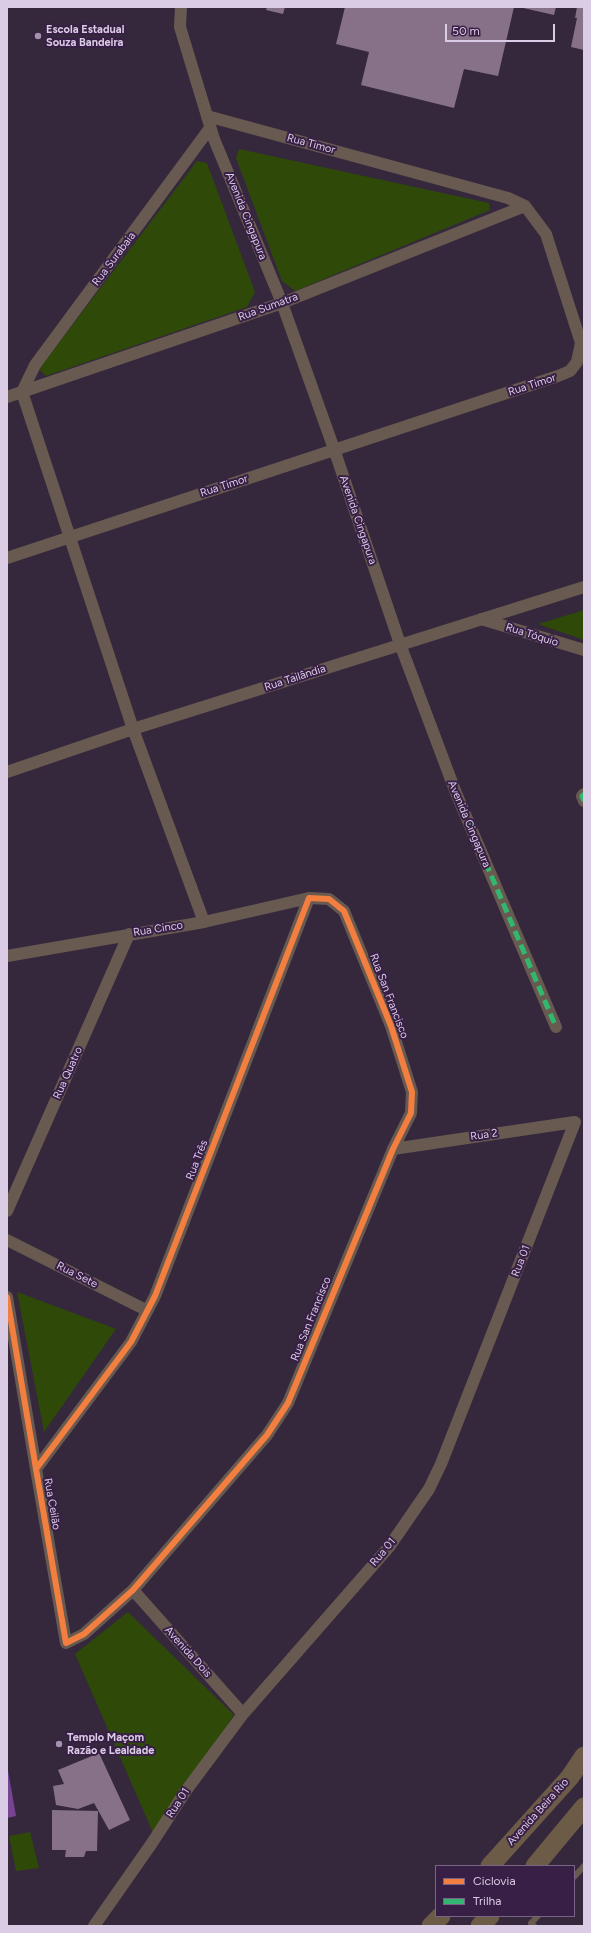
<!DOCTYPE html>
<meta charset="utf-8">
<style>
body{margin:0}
#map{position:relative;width:591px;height:1933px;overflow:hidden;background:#35283d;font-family:Figtree,sans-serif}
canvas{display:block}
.frame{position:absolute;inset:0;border:8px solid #dbcce5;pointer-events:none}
.legend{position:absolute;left:435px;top:1865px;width:140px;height:52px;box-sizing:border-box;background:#381f46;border:1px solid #796486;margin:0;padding:5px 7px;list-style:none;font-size:12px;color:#dbcce5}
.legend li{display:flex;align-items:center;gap:8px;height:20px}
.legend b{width:20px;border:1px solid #796486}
.scale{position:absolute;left:445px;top:24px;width:110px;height:18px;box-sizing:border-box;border:2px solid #dbcce5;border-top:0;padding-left:5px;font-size:12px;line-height:14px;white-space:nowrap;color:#dbcce5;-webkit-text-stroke:3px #381f46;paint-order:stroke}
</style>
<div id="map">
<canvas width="591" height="1933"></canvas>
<div class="frame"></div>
<ul class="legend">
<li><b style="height:5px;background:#f27e40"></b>Ciclovia</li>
<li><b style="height:5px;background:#33b770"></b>Trilha</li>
</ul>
<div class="scale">50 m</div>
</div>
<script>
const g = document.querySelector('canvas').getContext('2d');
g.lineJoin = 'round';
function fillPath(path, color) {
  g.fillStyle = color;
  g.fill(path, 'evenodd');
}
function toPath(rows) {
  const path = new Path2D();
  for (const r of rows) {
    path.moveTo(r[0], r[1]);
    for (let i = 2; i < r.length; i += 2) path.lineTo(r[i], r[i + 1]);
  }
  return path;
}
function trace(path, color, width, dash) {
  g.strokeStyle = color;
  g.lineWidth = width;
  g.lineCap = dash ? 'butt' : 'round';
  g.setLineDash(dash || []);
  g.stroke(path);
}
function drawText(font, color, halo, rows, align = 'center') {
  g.font = font + ' Figtree,sans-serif';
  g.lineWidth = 4;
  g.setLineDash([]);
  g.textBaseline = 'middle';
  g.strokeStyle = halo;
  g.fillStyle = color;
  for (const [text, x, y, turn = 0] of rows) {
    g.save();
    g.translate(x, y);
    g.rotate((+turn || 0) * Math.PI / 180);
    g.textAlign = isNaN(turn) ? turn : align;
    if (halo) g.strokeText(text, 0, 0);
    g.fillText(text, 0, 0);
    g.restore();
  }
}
const green = toPath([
 [239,149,489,203,490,210,295,291,282,281,236,158],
 [197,161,207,163,255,292,247,307,46,376,39,369],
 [584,610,584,640,538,624],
 [17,1292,116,1329,44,1432],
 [128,1612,234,1715,154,1835,75,1654],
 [30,1832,39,1868,16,1871,9,1836]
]);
const water = toPath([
 [7,1765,16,1816,7,1818]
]);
const building = toPath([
 [267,7,285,7,283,14,266,10],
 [345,7,514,7,498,76,464,69,454,108,361,85,369,52,336,44],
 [519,7,556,7,554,15],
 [577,7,584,7,584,50,571,47,577,18,575,18],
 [99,1753,130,1820,109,1830,94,1803,78,1809,56,1805,53,1786,64,1784,58,1770],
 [52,1810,98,1811,97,1851,86,1851,84,1857,65,1857,66,1850,52,1850]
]);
const lane = toPath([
 [574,1877,584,1866],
 [534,1926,531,1923,538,1916]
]);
const street = toPath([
 [181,7,180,27,214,139,282,303,334,449,400,644,456,793,556,1027],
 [7,397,282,303,525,206],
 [7,558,558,376,570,371,577,362,581,343,546,234,525,206,508,198,207,116],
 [481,619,584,650],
 [7,772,133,729,584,587],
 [584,794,582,796,584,801],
 [204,922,133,729,22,392,35,365,210,128],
 [7,956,204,922,309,898],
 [7,1211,129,934],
 [7,1240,146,1310],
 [7,1297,36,1469,66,1643,84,1634,133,1590,267,1435,288,1403,393,1149,411,1113,412,1092,391,1026,344,911,329,899,309,898,155,1296,131,1342,36,1469],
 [133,1590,243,1714],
 [94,1926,152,1843,185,1792,243,1714,389,1547,429,1489,441,1464,575,1122,393,1149]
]);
const primary = toPath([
 [490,1866,570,1777,584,1756],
 [535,1866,584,1807],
 [431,1926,441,1916],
 [480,1926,490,1916]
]);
const quiet = toPath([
 [456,793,556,1027],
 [584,794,582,796,584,801]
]);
const cycleway = toPath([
 [7,1297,36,1469,66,1643,84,1634,133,1590,267,1435,288,1403,393,1149,411,1113,412,1092,391,1026,344,911,329,899,309,898,155,1296,131,1342,36,1469]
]);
const markers = [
 [38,36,4,"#a193aa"],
 [59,1744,4,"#a193aa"]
];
const poiNames = [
 ["Escola Estadual",46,30],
 ["Souza Bandeira",46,43],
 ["Templo Maçom",67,1738],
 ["Razão e Lealdade",67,1751]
];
const streetNames = [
 ["Rua Timor",311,144,15],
 ["Avenida Cingapura",246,216,68],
 ["Rua Surabaia",114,259,-53],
 ["Rua Sumatra",268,307,-20],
 ["Rua Timor",532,385,-18],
 ["Rua Timor",224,486,-18],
 ["Avenida Cingapura",358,520,71],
 ["Rua Tóquio",532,635,17],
 ["Rua Tailândia",295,678,-18],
 ["Avenida Cingapura",469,824,67],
 ["Rua Cinco",158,929,-9],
 ["Rua San Francisco",389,996,69],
 ["Rua Quatro",68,1073,-66],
 ["Rua 2",484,1135,-8],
 ["Rua Três",197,1160,-69],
 ["Rua 01",521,1261,-69],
 ["Rua Sete",77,1275,27],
 ["Rua San Francisco",311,1319,-68],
 ["Rua Ceilão",52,1504,80],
 ["Rua 01",383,1552,-50],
 ["Avenida Dois",188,1652,48],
 ["Rua 01",178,1803,-57],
 ["Avenida Beira Rio",538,1812,-48]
];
fillPath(green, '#2e4908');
fillPath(water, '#774493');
fillPath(building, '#877188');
trace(lane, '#685a50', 6);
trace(street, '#685a50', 12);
trace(primary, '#6c5b47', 19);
trace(quiet, '#33b770', 5, [10, 5]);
trace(cycleway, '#f27e40', 6);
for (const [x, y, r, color] of markers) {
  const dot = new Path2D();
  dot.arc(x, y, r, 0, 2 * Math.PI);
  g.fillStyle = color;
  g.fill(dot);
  trace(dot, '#381f46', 1.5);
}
drawText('bold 11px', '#dbcce5', '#381f46', poiNames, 'left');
drawText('11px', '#dbcce5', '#381f46', streetNames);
</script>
